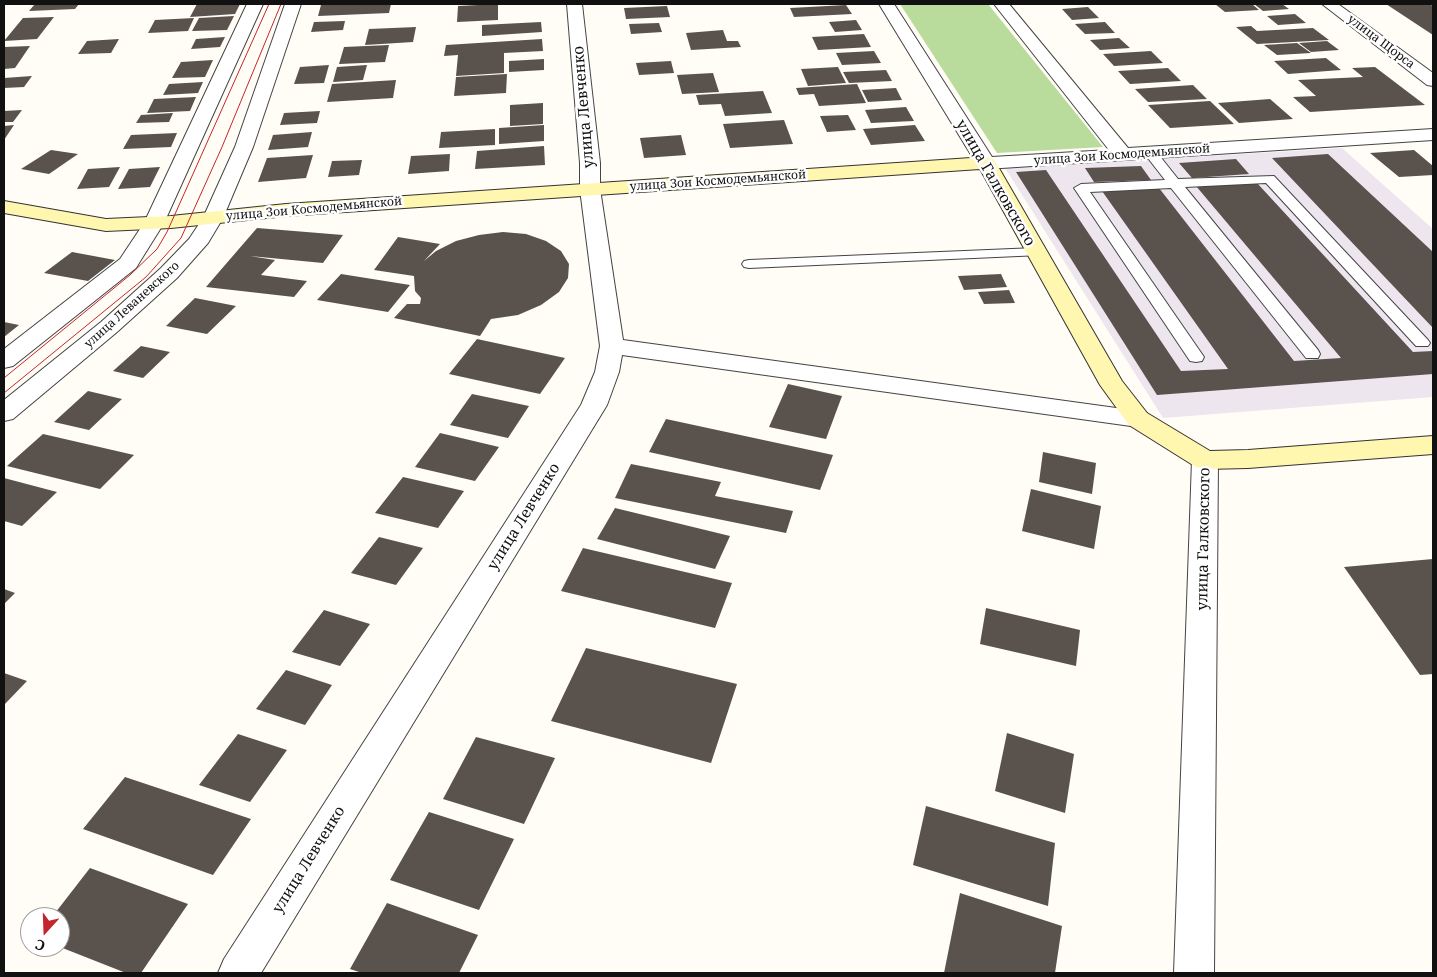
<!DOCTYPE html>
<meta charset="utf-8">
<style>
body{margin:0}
#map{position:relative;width:1437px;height:977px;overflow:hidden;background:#fffdf5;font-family:"Noto Serif",serif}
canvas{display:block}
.frame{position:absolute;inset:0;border:5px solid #111;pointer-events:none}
.north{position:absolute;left:20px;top:907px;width:50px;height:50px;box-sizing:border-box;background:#fff;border:1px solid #a0a0a0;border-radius:50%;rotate:200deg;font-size:14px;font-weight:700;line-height:20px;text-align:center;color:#111}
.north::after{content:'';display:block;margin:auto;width:18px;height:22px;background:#c4262e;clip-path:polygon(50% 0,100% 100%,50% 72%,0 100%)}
</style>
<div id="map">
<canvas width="1437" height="977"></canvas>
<div class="frame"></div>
<div class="north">С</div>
</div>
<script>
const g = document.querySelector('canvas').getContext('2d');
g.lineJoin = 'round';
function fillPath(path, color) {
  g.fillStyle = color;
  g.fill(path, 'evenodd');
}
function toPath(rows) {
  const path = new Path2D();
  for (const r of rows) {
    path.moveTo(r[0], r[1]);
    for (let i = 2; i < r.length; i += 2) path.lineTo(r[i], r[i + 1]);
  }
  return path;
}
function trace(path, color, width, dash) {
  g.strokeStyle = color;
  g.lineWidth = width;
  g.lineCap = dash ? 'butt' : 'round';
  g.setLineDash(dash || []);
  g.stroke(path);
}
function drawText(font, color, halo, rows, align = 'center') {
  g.font = font + ' "Noto Serif",serif';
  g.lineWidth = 5;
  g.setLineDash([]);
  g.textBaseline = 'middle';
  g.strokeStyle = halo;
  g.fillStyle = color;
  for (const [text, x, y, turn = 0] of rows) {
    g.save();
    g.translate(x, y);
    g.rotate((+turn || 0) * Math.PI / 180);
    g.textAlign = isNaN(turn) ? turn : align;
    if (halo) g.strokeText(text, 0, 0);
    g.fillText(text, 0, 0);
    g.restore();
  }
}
const industrial = toPath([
 [1342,148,1433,229,1433,397,1163,418,1005,168]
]);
const forest = toPath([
 [900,4,988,4,1103,147,997,153]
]);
const building = toPath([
 [35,4,79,4,75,9,29,11],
 [197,4,240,4,235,14,190,17],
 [347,4,391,4,389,13,318,16,321,5],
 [498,4,498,20,457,22,458,6],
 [1215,4,1252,4,1259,10,1225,12],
 [1254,4,1282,4,1289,9,1263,11],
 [1386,4,1429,4,1433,6,1433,35],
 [846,5,852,14,794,17,790,8],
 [667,6,670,17,626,19,624,8],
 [1088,7,1099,18,1072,20,1062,9],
 [1295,14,1306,23,1278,25,1267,16],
 [234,16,227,30,192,31,199,18],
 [54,17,37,39,4,41,23,18],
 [194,18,188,31,148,33,155,20],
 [856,20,862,30,835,32,829,22],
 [345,21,343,30,311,32,314,22],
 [541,22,542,32,482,36,482,25],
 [1105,22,1115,33,1085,34,1075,24],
 [659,23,662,32,631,34,629,24],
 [1251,26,1257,31,1313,28,1329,40,1257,44,1236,27],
 [416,27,413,42,365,45,369,29],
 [723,30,727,41,738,41,741,47,691,50,686,33],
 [864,34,871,47,818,50,812,37],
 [225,37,220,47,191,49,196,39],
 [1119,38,1130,48,1100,50,1090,40],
 [119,39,111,53,78,54,87,41],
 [542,39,543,51,504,53,504,73,456,76,458,55,444,56,446,45],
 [1327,41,1339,50,1311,52,1299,43],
 [1297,43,1311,53,1277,55,1264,45],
 [389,45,385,62,339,64,344,47],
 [30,46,15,68,4,69,4,47],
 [874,51,881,63,842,65,836,53],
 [1151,51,1163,63,1114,66,1103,54],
 [1326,58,1341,70,1288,74,1274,61],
 [544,59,544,70,509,72,509,61],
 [213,60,205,77,172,78,181,62],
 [671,61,674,73,639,75,636,63],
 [329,65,324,83,294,84,300,67],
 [367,65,363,80,333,82,337,67],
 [838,67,846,83,808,86,801,69],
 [1375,67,1425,105,1310,112,1293,97,1316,96,1298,80,1363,77,1352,68],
 [1168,68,1181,81,1130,84,1118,71],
 [886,70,892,81,849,83,843,72],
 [713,73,719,92,682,94,677,75],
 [507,74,506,93,454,96,456,77],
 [32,76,24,87,4,88,4,78],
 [396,80,393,98,327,102,332,84],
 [203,82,198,93,163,95,169,84],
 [857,84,866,103,819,106,814,94,799,95,796,88],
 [1193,85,1207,99,1148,102,1135,89],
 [896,88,902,100,868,102,862,90],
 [763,91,772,113,725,116,721,104,699,105,696,95],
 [196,97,190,111,147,113,154,99],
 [1270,99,1293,119,1239,123,1218,103],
 [1210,101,1234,124,1170,128,1148,105],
 [543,103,543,124,510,126,510,105],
 [906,107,914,121,871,123,865,110],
 [22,110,13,122,4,122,4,111],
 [320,111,317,123,280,125,284,113],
 [173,113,169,122,136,123,141,115],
 [848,115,856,130,827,132,820,116],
 [784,120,793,144,730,148,723,124],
 [14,125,4,140,4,126],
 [544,125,544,141,499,144,499,128],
 [915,125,925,141,871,145,863,129],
 [495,129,495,145,439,148,441,132],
 [312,132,308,147,268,150,273,135],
 [177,133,171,147,123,149,131,135],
 [681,135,686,155,644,158,640,138],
 [544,146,545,165,475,169,477,151],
 [51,150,78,154,49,174,21,169],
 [1414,150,1433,166,1433,175,1399,177,1370,153],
 [450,154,449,171,408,174,411,156],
 [1328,154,1433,252,1433,328,1272,158],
 [313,155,306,178,258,182,267,158],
 [1236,159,1249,174,1192,178,1179,163],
 [362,160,359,175,328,177,332,161],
 [1141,166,1151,180,1094,182,1085,168],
 [120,167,109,187,77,189,88,169],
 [160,167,150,187,118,189,129,169],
 [1046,170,1181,371,1228,369,1102,191,1159,188,1294,361,1341,358,1196,186,1257,183,1413,352,1433,351,1433,374,1157,395,1016,172],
 [257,228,343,235,323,263,250,256,275,260,261,275,307,281,294,297,206,287],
 [503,232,526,234,546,241,561,251,569,264,568,278,559,292,541,305,518,315,491,319,480,336,394,318,407,304,420,304,421,298,415,291,414,276,374,270,398,237,440,244,424,261,436,251,456,241,479,235],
 [72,252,115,260,88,281,44,273],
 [341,274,410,285,388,312,317,300],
 [1001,274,1007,287,964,290,958,276],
 [1009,290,1015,303,984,304,978,292],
 [195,298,236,306,207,334,166,326],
 [4,322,19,325,4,337],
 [477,339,565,358,540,394,449,374],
 [141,346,170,352,143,378,113,371],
 [788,384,842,396,826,439,769,427],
 [88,391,122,399,89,430,54,422],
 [472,394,529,406,508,438,450,425],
 [666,419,833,455,820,490,649,452],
 [440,433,499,447,475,481,415,467],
 [43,434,134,455,100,489,7,466],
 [1043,452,1096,463,1092,494,1039,482],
 [631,464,721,482,715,496,793,511,786,533,615,498],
 [403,477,464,491,438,528,375,513],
 [4,478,57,492,22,526,4,521],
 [1031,489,1101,506,1094,549,1022,531],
 [615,508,730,536,715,569,597,539],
 [379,537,423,548,396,585,351,573],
 [583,548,732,583,715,628,561,591],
 [1433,559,1433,674,1420,675,1344,567],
 [4,589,15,593,4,604],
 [986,608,1080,630,1076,666,980,644],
 [324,610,370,624,340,666,292,652],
 [586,648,737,684,711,763,551,721],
 [286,670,332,685,305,725,256,709],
 [4,673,27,681,4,705],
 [1007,733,1074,754,1065,813,995,791],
 [238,734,287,750,250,802,199,785],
 [476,737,555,758,524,824,443,799],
 [125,777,251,819,213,875,83,829],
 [926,806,1055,843,1048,906,913,865],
 [429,812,514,839,479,910,390,880],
 [90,868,188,904,141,973,126,973,60,947,60,917,52,917],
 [960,893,1062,926,1055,973,944,973],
 [387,903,478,935,459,973,362,973,350,969]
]);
const lane = toPath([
 [1150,149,1155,150,1178,179,1274,176,1428,340,1430,343,1428,346,1416,346,1266,183,1185,187,1318,350,1320,354,1318,358,1306,358,1171,188,1090,192,1204,357,1202,361,1196,362,1190,361,1074,188,1081,184,1165,180,1144,153,1150,149],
 [1036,248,1041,249,1043,252,1041,255,749,268,744,267,742,264,744,261,749,260,1036,248]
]);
const street = toPath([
 [247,4,263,4,164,223,139,263,136,268,13,366,4,368,4,349,120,259,144,223,247,4],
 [285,4,301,4,253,147,223,218,208,243,177,278,117,332,13,419,4,421,4,400,101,322,161,268,189,239,203,218,235,147,285,4],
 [567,4,582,4,600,163,600,189,623,340,1138,411,1147,413,1151,419,1147,425,1138,427,622,355,619,372,607,405,261,973,218,973,224,959,581,405,595,372,600,346,580,189,580,163,567,4],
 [879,4,894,4,992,157,1109,150,994,4,1009,4,1128,148,1433,129,1433,140,986,169,979,167,976,163,879,4],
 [1322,4,1338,4,1433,73,1433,86,1427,85,1322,4],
 [1205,451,1214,453,1218,460,1214,973,1174,973,1192,460,1196,453,1205,451]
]);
const secondary = toPath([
 [986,157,993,159,996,163,1122,381,1147,413,1210,451,1248,450,1433,436,1433,454,1248,468,1205,469,1196,467,1129,425,1100,385,980,169,286,216,171,228,106,231,4,213,4,201,106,219,171,216,286,204,986,157]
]);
const tram = toPath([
 [4,378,130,275,157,249,167,232,269,4],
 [4,393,146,277,181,238,222,147,281,4]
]);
const farStreetnames = [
 ["улица Щорса",1381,42,37],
 ["улица Зои Космодемьянской",1122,155,-4],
 ["улица Зои Космодемьянской",718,181,-4],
 ["улица Зои Космодемьянской",314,209,-5],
 ["улица Леваневского",132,305,-42]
];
const streetNames = [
 ["улица Левченко",584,107,-95],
 ["улица Галковского",995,183,60],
 ["улица Левченко",524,517,-58],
 ["улица Галковского",1204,539,-89],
 ["улица Левченко",309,860,-58]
];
fillPath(industrial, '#eee6ef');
fillPath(forest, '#b9dc9c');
fillPath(building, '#5a524d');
trace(lane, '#444', 2);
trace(street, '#444', 2);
trace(secondary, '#333', 2);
fillPath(lane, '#fff');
fillPath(street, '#fff');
fillPath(secondary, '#fff6b0');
trace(tram, '#c4262e', 1);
drawText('12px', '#111', '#fff', farStreetnames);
drawText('15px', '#111', '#fff', streetNames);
</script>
